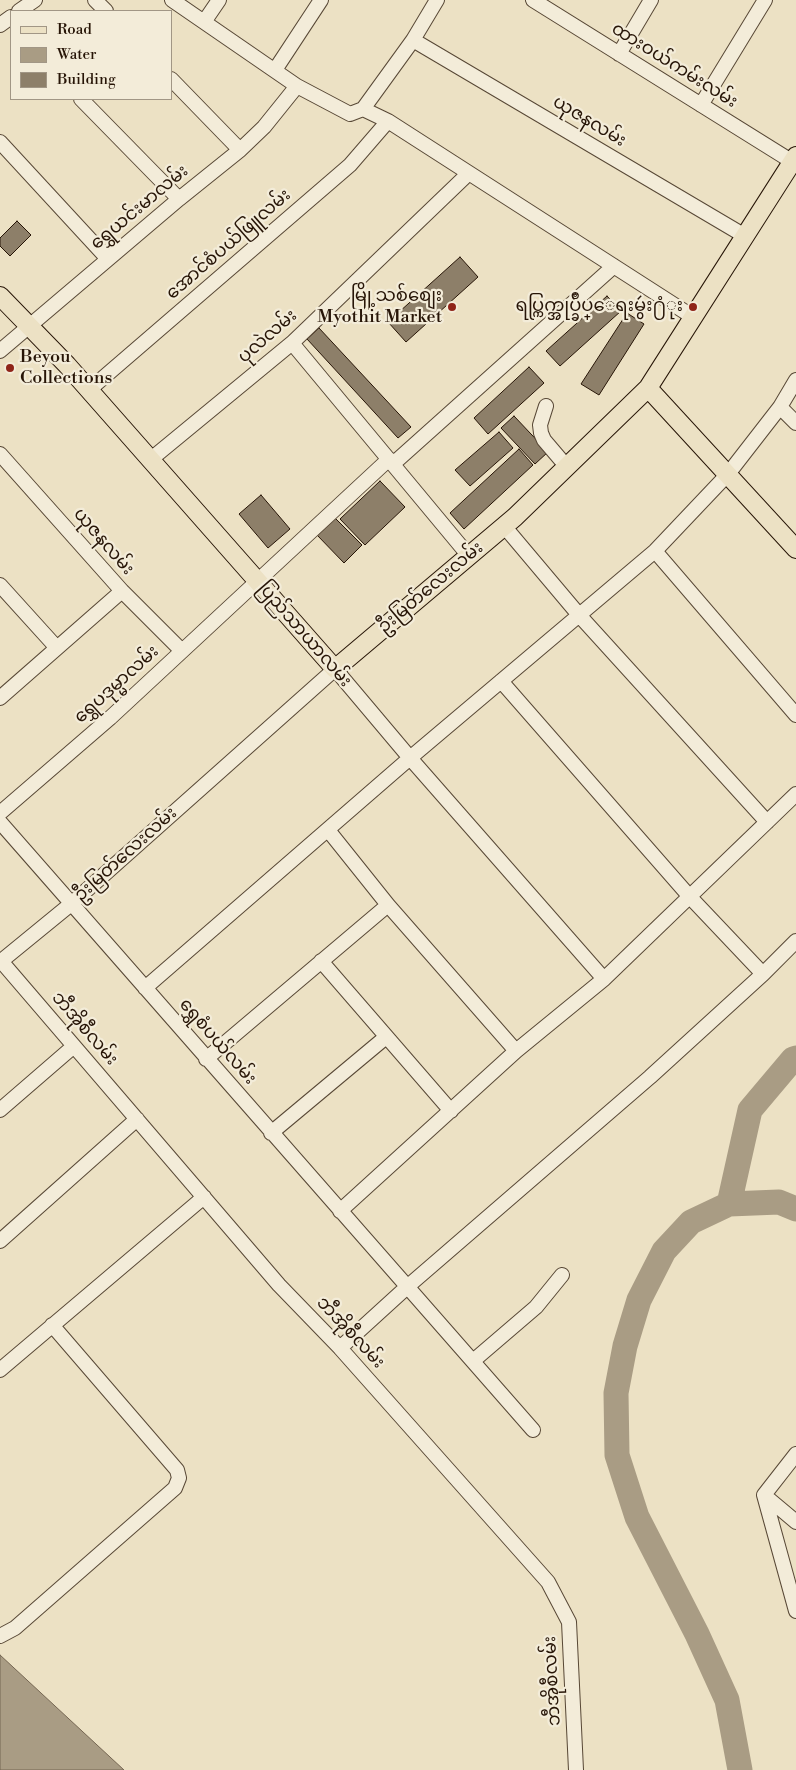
<!DOCTYPE html>
<meta charset="utf-8">
<style>
body{margin:0}
#map{position:relative;width:796px;height:1770px;overflow:hidden;background:#ece1c4;font-family:"Libre Bodoni",serif}
canvas{display:block}
.legend{position:absolute;left:10px;top:10px;width:162px;height:90px;box-sizing:border-box;background:#f3ecd9;border:1px solid #a19685;margin:0;padding:6px 9px;list-style:none;font-size:15px;color:#271507}
.legend li{display:flex;align-items:center;gap:10px;height:25px}
.legend b{width:25px;border:1px solid #a19685}
</style>
<div id="map">
<canvas width="796" height="1770"></canvas>
<ul class="legend">
<li><b style="height:6px;background:#ece1c4"></b>Road</li>
<li><b style="height:14px;background:#a99c84"></b>Water</li>
<li><b style="height:14px;background:#8d7f69"></b>Building</li>
</ul>
</div>
<script>
const g = document.querySelector('canvas').getContext('2d');
g.lineJoin = 'round';
function fillPath(path, color) {
  g.fillStyle = color;
  g.fill(path, 'evenodd');
}
function toPath(rows) {
  const path = new Path2D();
  for (const r of rows) {
    path.moveTo(r[0], r[1]);
    for (let i = 2; i < r.length; i += 2) path.lineTo(r[i], r[i + 1]);
  }
  return path;
}
function trace(path, color, width, dash) {
  g.strokeStyle = color;
  g.lineWidth = width;
  g.lineCap = dash ? 'butt' : 'round';
  g.setLineDash(dash || []);
  g.stroke(path);
}
function drawText(font, color, halo, rows, align = 'center') {
  g.font = font + ' "Libre Bodoni","Noto Sans Myanmar",serif';
  g.lineWidth = 4.5;
  g.setLineDash([]);
  g.textBaseline = 'middle';
  g.strokeStyle = halo;
  g.fillStyle = color;
  for (const [text, x, y, turn = 0] of rows) {
    g.save();
    g.translate(x, y);
    g.rotate((+turn || 0) * Math.PI / 180);
    g.textAlign = isNaN(turn) ? turn : align;
    if (halo) g.strokeText(text, 0, 0);
    g.fillText(text, 0, 0);
    g.restore();
  }
}
const water = toPath([
 [0,1655,124,1770,0,1770,0,1655]
]);
const river = toPath([
 [729,1204,750,1110,793,1059,796,1058],
 [740,1770,727,1700,697,1634,637,1517,617,1455,616,1393,625,1346,639,1300,664,1251,691,1222,729,1204,779,1202,796,1209]
]);
const building = toPath([
 [17,221,31,235,10,256,0,246,0,238,17,221],
 [460,257,478,277,406,342,388,322,460,257],
 [607,296,621,311,560,366,546,351,607,296],
 [627,313,644,324,599,395,581,384,627,313],
 [319,328,411,427,398,438,307,339,319,328],
 [529,367,544,383,488,434,474,418,529,367],
 [514,416,548,452,535,464,501,428,514,416],
 [499,432,513,448,470,486,455,470,499,432],
 [519,449,533,465,464,529,450,513,519,449],
 [380,481,405,507,365,545,340,519,380,481],
 [261,495,290,529,268,548,239,514,261,495],
 [335,518,362,545,344,563,317,535,335,518]
]);
const minor = toPath([
 [95,0,106,11],
 [172,0,297,86,350,114,363,109],
 [533,0,796,164],
 [19,11,35,0],
 [204,22,219,0],
 [0,25,11,17],
 [413,40,745,236],
 [619,54,651,0],
 [275,70,321,0],
 [171,79,240,150],
 [81,99,179,199],
 [701,105,765,0],
 [363,109,388,121,693,317],
 [363,109,413,40,437,0],
 [0,142,108,259],
 [292,343,469,556],
 [0,351,179,199,240,150,264,127,297,86],
 [89,390,350,165,388,121],
 [546,406,540,425,541,433,544,440,567,467],
 [780,407,796,423],
 [0,454,122,591,182,651],
 [150,460,292,343,469,173],
 [393,464,614,266],
 [504,526,579,615,767,822],
 [655,551,796,715],
 [0,585,57,648],
 [501,681,690,897,763,974,796,941],
 [0,698,122,591],
 [0,813,110,718,389,459],
 [0,822,533,1430],
 [328,830,388,905,516,1051],
 [1,961,279,1285,340,1348,548,1582,569,1622,576,1770],
 [321,961,451,1111],
 [0,962,71,904,335,669,410,758,604,979],
 [145,988,410,758,655,551,728,474,780,407,796,380],
 [206,1059,388,905],
 [0,1110,74,1046],
 [271,1133,386,1037],
 [340,1211,516,1051,604,979,796,794],
 [0,1241,137,1119],
 [340,1348,407,1287,650,1077,763,974],
 [473,1361,536,1307,562,1275],
 [0,1370,204,1197],
 [764,1495,796,1611],
 [764,1495,796,1454],
 [764,1495,796,1522],
 [0,1636,15,1628,175,1488,179,1478,177,1470,52,1325]
]);
const major = toPath([
 [0,296,67,365,335,669,515,517,648,388,796,156],
 [648,388,796,549]
]);
const markers = [
 [452,307,5,"#8f2418"],
 [693,307,5,"#8f2418"],
 [10,368,5,"#8f2418"]
];
const streetNames = [
 ["ထားဝယ်ကမ်းလမ်း",674,66,32],
 ["ယုဇနလမ်း",589,122,31],
 ["ရွှေယင်းမာလမ်း",140,208,-40],
 ["အောင်စံပယ်ဖြူလမ်း",229,245,-41],
 ["ပုလဲလမ်း",268,337,-41],
 ["ယုဇနလမ်း",103,542,49],
 ["ဦးမြတ်လေးလမ်း",431,588,-40],
 ["ပြည်သာယာလမ်း",304,635,49],
 ["ရွှေပဒုမ္မာလမ်း",117,685,-42],
 ["ဦးမြတ်လေးလမ်း",126,855,-42],
 ["ဘီအိုစီလမ်း",84,1029,49],
 ["ရွှေစံပယ်လမ်း",217,1042,49],
 ["ဘီအိုစီလမ်း",350,1333,47],
 ["ဘီအိုစီလမ်း",553,1681,-93]
];
const poiNames = [
 ["မြို့သစ်စျေး",442,297],
 ["Myothit Market",442,318],
 ["ရပ္ကြက္အုပ္ခ်ဳပ္ေရးမွဴး႐ံုး",683,307],
 ["Beyou",20,358,"left"],
 ["Collections",20,379,"left"]
];
fillPath(water, '#a99c84');
trace(water, '#756652', 1);
trace(river, '#a99c84', 25);
fillPath(building, '#8d7f69');
trace(building, '#271507', 1);
trace(minor, '#584836', 16);
trace(major, '#271507', 20);
trace(minor, '#f3ecd9', 14);
trace(major, '#ece1c4', 18);
for (const [x, y, r, color] of markers) {
  const dot = new Path2D();
  dot.arc(x, y, r, 0, 2 * Math.PI);
  g.fillStyle = color;
  g.fill(dot);
  trace(dot, '#f3ecd9', 2);
}
drawText('18px', '#271507', '#f3ecd9', streetNames);
drawText('18px', '#271507', '#f3ecd9', poiNames, 'right');
</script>
